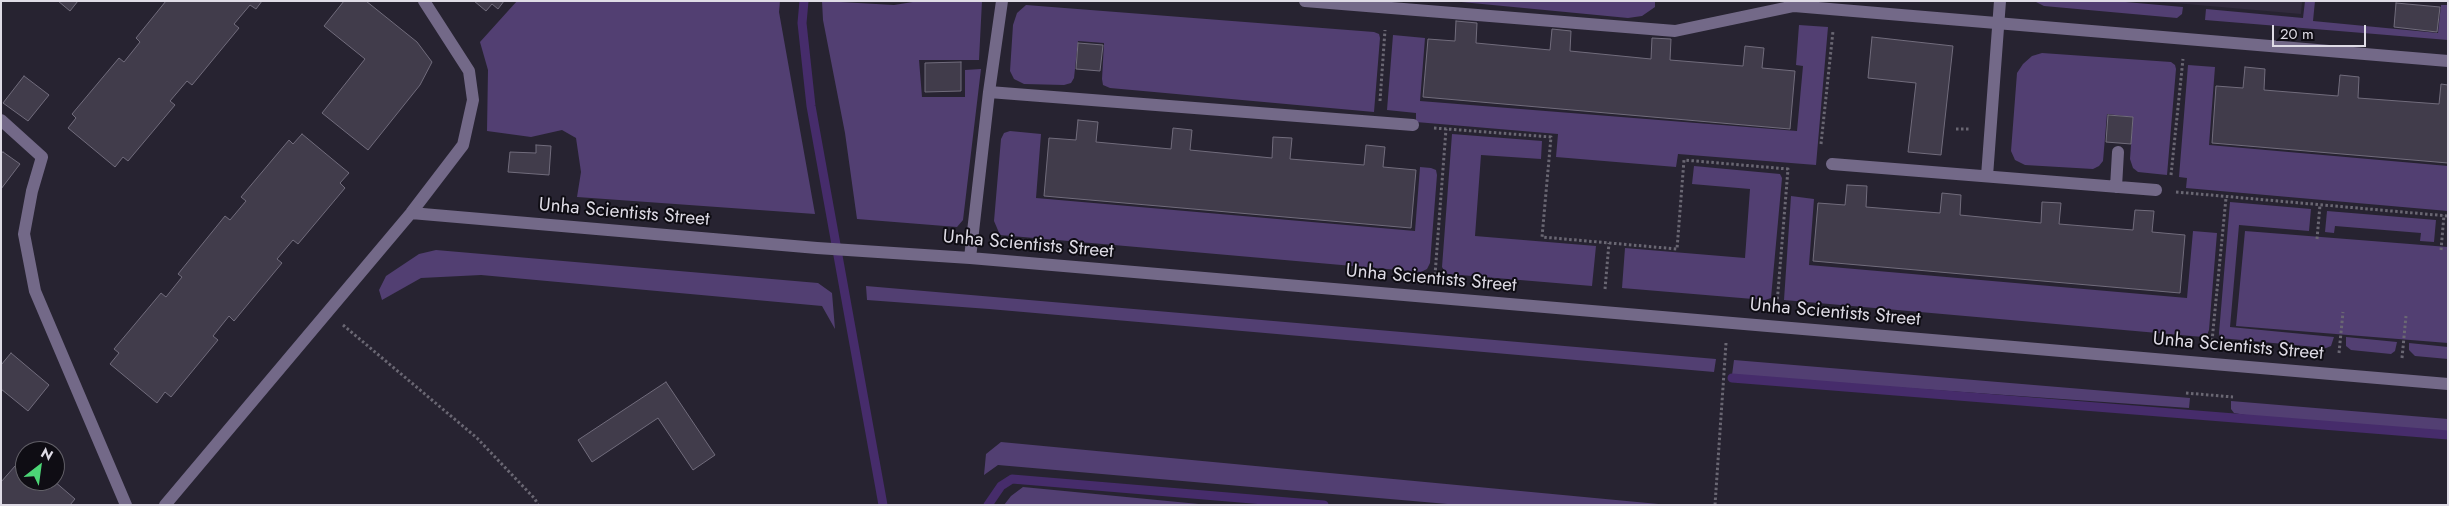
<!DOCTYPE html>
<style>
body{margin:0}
#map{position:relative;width:2449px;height:506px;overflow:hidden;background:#272331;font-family:Jost,sans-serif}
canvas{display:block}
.frame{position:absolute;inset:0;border:2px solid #dfdce6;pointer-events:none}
.north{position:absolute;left:15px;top:441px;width:50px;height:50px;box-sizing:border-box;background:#0f0d14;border:1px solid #626068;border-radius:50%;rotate:30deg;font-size:14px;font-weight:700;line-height:20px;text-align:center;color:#dfdce6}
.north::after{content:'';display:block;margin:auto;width:18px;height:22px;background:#4cd676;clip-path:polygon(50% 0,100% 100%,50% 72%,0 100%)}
.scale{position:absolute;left:2272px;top:25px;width:94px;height:22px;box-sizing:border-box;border:2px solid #dfdce6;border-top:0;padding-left:6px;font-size:15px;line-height:18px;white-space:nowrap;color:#dfdce6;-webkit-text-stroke:4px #0f0d14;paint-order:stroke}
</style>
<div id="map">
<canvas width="2449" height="506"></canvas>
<div class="frame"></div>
<div class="north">N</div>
<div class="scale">20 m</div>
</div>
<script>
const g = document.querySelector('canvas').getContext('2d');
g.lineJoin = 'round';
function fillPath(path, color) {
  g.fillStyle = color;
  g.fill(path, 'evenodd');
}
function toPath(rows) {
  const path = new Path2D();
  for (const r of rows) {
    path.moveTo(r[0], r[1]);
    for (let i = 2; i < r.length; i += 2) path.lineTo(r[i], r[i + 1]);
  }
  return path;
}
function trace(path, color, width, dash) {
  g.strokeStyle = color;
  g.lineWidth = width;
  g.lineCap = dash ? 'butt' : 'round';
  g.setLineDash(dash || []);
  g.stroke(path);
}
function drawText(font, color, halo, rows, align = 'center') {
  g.font = font + ' Jost,sans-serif';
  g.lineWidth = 4;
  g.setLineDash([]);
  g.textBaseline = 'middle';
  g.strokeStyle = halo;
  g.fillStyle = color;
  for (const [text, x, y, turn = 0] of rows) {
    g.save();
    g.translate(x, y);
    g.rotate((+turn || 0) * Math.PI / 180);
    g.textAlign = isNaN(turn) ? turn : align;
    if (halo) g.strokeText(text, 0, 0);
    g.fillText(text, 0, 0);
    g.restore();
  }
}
const built = toPath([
 [2152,1,2302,1,2301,14]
]);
const green = toPath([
 [517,1,780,1,779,12,815,214,577,197,581,172,576,138,562,130,531,137,487,131,488,70,480,42],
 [822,1,894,5,919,1,982,1,979,60,919,60,922,97,965,97,965,70,981,69,963,220,957,227,857,219,845,133,823,20],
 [1451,1,1655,1,1655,7,1642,16,1628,18],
 [2034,1,2114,1,2183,7,2182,14,2177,18,2044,6],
 [2305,1,2315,1,2313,21,2438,33,2441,5,2448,5,2448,40,2205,20,2206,9,2303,18],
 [1026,5,1374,32,1379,34,1380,38,1374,112,1110,88,1103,85,1102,79,1104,43,1078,41,1074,78,1071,83,1064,85,1024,84,1014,79,1010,71,1013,25,1017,13],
 [1799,25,1828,27,1816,165,1678,154,1676,167,1556,157,1558,134,1416,122,1416,113,1387,110,1393,35,1425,38,1420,101,1797,131,1803,66,1796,65],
 [2042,53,2171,62,2175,65,2176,69,2167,175,2138,172,2133,168,2130,159,2133,117,2107,114,2103,161,2099,166,2093,169,2025,165,2015,160,2011,151,2017,73,2023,64,2032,56],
 [2188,65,2215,67,2209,145,2448,166,2448,211,2186,188,2187,178,2179,177],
 [1010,131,1041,134,1036,198,1415,231,1420,167,1431,168,1436,170,1437,175,1430,263,1427,269,1421,272,1000,235,994,221,1001,139,1004,133],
 [1452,134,1542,141,1541,159,1481,155,1475,236,1596,246,1592,286,1448,274,1445,272,1442,267],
 [1694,166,1780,174,1782,178,1771,298,1765,300,1622,288,1625,248,1745,258,1750,189,1692,184],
 [1791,196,1814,199,1809,265,2187,298,2193,231,2217,233,2209,330,2207,335,2203,337,1784,300],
 [2230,202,2311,209,2309,231,2239,225,2230,327,2334,337,2331,346,2326,348,2220,338,2219,333],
 [2327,211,2436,220,2434,242,2420,241,2421,233,2335,226,2334,233,2325,232],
 [2245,231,2448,247,2448,343,2236,326],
 [436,250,818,283,832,293,835,329,822,306,481,275,421,278,382,300,379,290,386,276,419,254],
 [866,286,1716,359,1714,372,989,309,867,300],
 [2346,337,2397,342,2395,351,2391,354,2351,350,2346,346],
 [2409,343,2448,347,2448,359,2415,356,2409,350],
 [1734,360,2190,398,2189,408,1765,378,1732,375],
 [2231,401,2448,419,2448,432,2251,416,2234,413,2231,409],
 [1001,442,1669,505,1459,505,998,465,984,475,986,454],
 [1023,487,1209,505,1004,505,1011,496]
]);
const stream = toPath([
 [804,1,802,23,811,106,883,505],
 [1732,378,2448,435],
 [988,505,1001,486,1012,479,1324,505]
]);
const building = toPath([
 [58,1,78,1,70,11,58,1],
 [166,1,262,1,256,9,250,5,234,24,239,28,192,85,187,81,170,101,175,105,128,161,123,157,115,167,68,128,76,118,72,114,119,58,124,62,140,42,136,38,166,1],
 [344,1,366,1,417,42,432,62,420,85,368,150,322,113,365,59,324,26,344,1],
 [474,1,504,1,498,9,492,4,486,11,474,1],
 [2396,3,2440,7,2437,32,2394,27,2396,3],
 [1456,21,1477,23,1476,43,1550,50,1552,29,1571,31,1570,51,1651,59,1652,38,1671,39,1670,60,1743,66,1745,46,1764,48,1762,68,1795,71,1790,129,1423,97,1428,39,1455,41,1456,21],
 [1872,37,1953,46,1941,155,1908,152,1916,83,1868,78,1872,37],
 [1078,43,1103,45,1100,71,1076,69,1078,43],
 [961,62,961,91,925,92,925,63,961,62],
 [2245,67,2265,69,2264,90,2338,96,2340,75,2359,77,2358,98,2439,104,2441,84,2448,85,2448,163,2212,143,2216,86,2243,88,2245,67],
 [24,76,49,95,28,121,3,103,24,76],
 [2108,115,2133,117,2131,144,2106,142,2108,115],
 [1078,120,1098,122,1096,142,1171,149,1173,128,1192,130,1190,150,1272,158,1273,137,1292,138,1290,159,1364,165,1366,145,1385,147,1383,167,1416,170,1411,228,1044,196,1049,138,1076,140,1078,120],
 [302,134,349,173,340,183,345,188,298,244,293,240,277,259,282,263,234,321,229,316,213,336,218,340,171,397,165,392,157,403,110,364,119,353,114,349,161,293,166,297,182,277,178,274,225,216,230,220,246,201,241,197,289,140,293,144,302,134],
 [536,145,551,146,549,175,508,172,510,152,536,153,536,145],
 [3,152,20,164,1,189,1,153,3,152],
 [1847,185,1867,186,1866,207,1940,213,1942,193,1961,195,1960,215,2041,223,2042,202,2061,203,2059,224,2133,230,2135,210,2154,211,2152,232,2185,235,2180,293,1813,261,1818,203,1845,205,1847,185],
 [11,353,49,385,28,411,1,389,1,365,11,353],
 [666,382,715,455,693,470,658,418,592,462,578,440,666,382],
 [25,463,25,481,54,481,75,499,70,505,1,505,1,482,15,466,20,470,25,463]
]);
const path = toPath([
 [1380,101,1385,30],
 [1434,128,1551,137,1542,237,1677,249,1684,160,1788,169,1777,304],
 [1956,129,1970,129],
 [1821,144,1833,31],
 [2171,175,2183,59],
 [2176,192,2448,216],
 [2317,239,2320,205],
 [2441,250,2444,215],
 [1435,275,1446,129],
 [1605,289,1609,243],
 [343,325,477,438,535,499,538,505],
 [2212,341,2226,198],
 [2339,353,2343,312],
 [2402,358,2406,316],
 [2186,393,2233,397],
 [1715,505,1726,343]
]);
const minor = toPath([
 [1305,1,1675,31,1794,6,2448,61],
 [989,92,1413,125],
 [1,120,42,157,32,191,24,234,35,291,126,505],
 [1832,164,2156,190],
 [1987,176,2000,1],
 [2116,187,2118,152],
 [411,213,817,248,970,258,2448,384],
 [970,258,989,92,1002,1],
 [165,505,411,213,463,145,473,100,469,71,424,1]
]);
const streetNames = [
 ["Unha Scientists Street",624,213,5],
 ["Unha Scientists Street",1028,245,5],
 ["Unha Scientists Street",1431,279,5],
 ["Unha Scientists Street",1835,313,5],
 ["Unha Scientists Street",2238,347,5]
];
fillPath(built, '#322b3e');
fillPath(green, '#523f72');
trace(stream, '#462c6b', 9);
fillPath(building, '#413c4b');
trace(building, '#716c7c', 1);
trace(path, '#6a6773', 3, [2.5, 2.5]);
trace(minor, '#736988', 12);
drawText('19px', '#dfdce6', '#0f0d14', streetNames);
</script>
